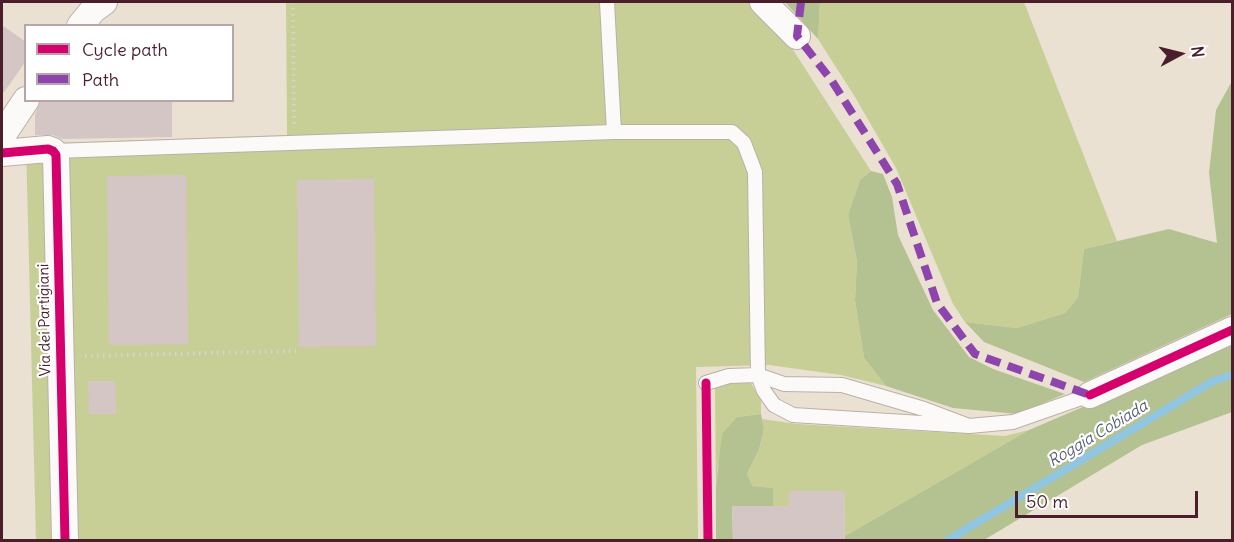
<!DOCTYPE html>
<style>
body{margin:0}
#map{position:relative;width:1234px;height:542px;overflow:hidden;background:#eae1d3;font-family:Delius,sans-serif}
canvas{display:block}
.frame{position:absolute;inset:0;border:3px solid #4a1f2b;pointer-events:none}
.legend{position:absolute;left:24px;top:24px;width:210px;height:78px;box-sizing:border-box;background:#fff;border:2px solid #b7a5aa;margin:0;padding:8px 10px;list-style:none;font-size:18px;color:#4a1f2b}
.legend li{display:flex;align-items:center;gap:12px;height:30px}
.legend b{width:30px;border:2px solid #b7a5aa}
.north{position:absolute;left:1150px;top:24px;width:60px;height:60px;-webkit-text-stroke:4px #fff;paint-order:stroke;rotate:83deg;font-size:16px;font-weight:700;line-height:24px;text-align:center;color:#4a1f2b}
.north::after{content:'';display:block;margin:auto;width:21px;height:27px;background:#4a1f2b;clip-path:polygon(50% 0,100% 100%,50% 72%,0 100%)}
.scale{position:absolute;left:1015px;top:491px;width:183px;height:27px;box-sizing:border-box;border:3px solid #4a1f2b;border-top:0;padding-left:8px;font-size:18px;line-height:21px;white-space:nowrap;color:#4a1f2b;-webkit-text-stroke:4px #fff;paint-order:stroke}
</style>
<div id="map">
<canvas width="1234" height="542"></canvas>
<div class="frame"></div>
<ul class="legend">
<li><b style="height:8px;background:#d6006c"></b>Cycle path</li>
<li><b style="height:8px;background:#8e44ad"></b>Path</li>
</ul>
<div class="north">N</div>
<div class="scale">50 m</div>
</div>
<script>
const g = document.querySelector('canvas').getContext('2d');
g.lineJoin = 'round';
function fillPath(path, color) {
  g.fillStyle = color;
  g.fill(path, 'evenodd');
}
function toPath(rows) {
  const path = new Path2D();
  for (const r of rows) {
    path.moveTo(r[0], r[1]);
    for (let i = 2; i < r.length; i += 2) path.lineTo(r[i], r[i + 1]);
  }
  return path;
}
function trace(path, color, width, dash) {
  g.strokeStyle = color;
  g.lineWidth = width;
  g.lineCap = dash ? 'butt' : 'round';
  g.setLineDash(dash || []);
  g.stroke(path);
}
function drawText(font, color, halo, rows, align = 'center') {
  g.font = font + ' Delius,sans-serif';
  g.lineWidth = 4.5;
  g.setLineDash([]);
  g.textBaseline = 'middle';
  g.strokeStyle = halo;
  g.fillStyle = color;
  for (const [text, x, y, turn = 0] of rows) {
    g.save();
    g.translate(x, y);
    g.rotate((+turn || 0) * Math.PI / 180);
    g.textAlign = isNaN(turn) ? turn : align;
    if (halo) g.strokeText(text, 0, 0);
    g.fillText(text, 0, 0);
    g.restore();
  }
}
const green = toPath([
 [286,2,748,2,788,42,871,171,860,180,848,215,857,261,855,300,864,358,886,386,841,375,769,365,696,367,698,540,36,540,26,144,287,135],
 [820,2,1024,2,1117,241,1084,249,1078,297,1065,313,1017,328,965,322,953,304,896,168,855,97,818,39],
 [738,380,751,383,761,401,761,414,737,417,718,465,716,487,715,386],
 [762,419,797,424,1005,436,1029,430,845,536,844,491,790,491,789,506,773,506,773,488,751,486,747,474,759,450,764,429]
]);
const forest = toPath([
 [785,2,820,2,818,39],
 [1232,81,1232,314,1084,382,984,342,965,322,1017,328,1065,313,1078,297,1084,249,1169,229,1217,243,1209,173,1216,110],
 [871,171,883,174,892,197,898,235,933,310,969,357,993,369,1065,394,1017,414,953,408,886,386,864,358,855,300,857,261,848,215,860,180],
 [1232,343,1232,412,1142,445,984,540,845,540,845,536,1029,430],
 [761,414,764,429,759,450,747,474,752,486,773,488,773,506,732,506,733,540,716,540,716,487,722,434,737,417]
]);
const stream = toPath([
 [948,540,1213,381,1232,375]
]);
const building = toPath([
 [2,25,26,42,26,61,2,95],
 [41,100,172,100,172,137,62,139,53,135,35,135,35,114],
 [186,175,188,344,109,345,107,176],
 [374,179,376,346,299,347,297,180],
 [88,381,115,381,116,414,89,414],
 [789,491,844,491,845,540,733,540,732,506,789,506]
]);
const path = toPath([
 [293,2,294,124],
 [85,356,296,351],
 [706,400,708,540]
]);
const lane = toPath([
 [607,2,614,132,732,132,744,143,755,172,758,375,764,391,774,405,793,415,969,426],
 [53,151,614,132],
 [706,383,729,376,758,375,784,384,842,385,924,409,969,426,1013,422,1090,395]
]);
const street = toPath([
 [763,2,797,36],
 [80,26,93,10,104,2],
 [2,136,26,100],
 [2,153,48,149,53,151,56,155,65,540],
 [1090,395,1232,330]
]);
const quiet = toPath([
 [801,2,797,36,832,81,897,184,937,303,975,354,1090,395]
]);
const cycleway = toPath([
 [2,153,48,149,53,151,56,155,65,540],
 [706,383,708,540],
 [1090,395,1232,330]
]);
const streetNames = [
 ["Via dei Partigiani",45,320,-91]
];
const waterNames = [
 ["Roggia Cobiada",1098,434,-31]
];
fillPath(green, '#c7cf97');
fillPath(forest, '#b4c191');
trace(stream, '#91c6e0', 8);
fillPath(building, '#d4c6c5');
trace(lane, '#bab0a9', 16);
trace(street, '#bab0a9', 28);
trace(path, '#d7d3d0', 4, [1.5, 4.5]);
trace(lane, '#fcfaf8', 14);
trace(street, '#fcfaf8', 26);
trace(quiet, '#8e44ad', 8, [15, 8]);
trace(cycleway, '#d6006c', 9);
drawText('15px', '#4a1f2b', '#fff', streetNames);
drawText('italic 16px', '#575d75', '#fff', waterNames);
</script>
